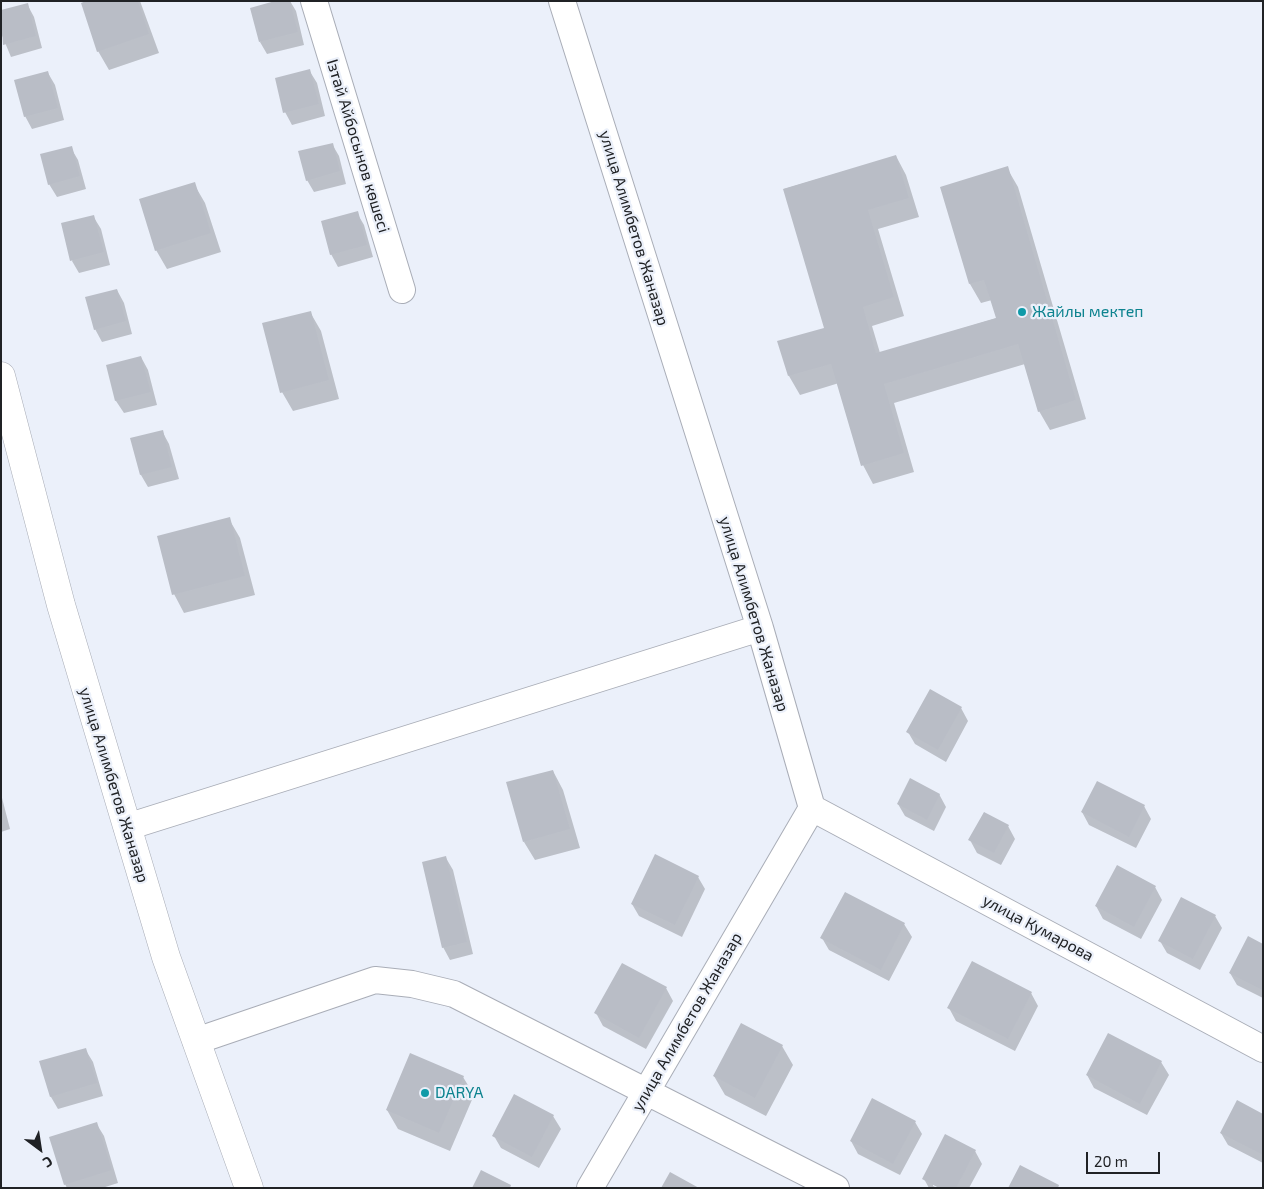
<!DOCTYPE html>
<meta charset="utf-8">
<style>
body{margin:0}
#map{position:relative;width:1264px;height:1189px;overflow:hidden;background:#ebf0fa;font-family:"Exo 2",sans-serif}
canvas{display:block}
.frame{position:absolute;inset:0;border:2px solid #202225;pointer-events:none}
.north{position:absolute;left:15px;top:1124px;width:50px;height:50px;-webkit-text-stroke:4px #ebf0fa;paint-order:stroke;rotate:149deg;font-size:14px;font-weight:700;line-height:20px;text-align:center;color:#202225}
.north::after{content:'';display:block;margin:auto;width:18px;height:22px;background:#202225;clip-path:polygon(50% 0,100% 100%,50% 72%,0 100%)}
.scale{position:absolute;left:1086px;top:1152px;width:74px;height:22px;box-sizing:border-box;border:2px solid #202225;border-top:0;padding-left:6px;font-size:15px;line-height:18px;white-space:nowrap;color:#202225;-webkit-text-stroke:4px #ebf0fa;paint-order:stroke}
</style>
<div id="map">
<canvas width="1264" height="1189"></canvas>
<div class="frame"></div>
<div class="north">С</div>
<div class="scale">20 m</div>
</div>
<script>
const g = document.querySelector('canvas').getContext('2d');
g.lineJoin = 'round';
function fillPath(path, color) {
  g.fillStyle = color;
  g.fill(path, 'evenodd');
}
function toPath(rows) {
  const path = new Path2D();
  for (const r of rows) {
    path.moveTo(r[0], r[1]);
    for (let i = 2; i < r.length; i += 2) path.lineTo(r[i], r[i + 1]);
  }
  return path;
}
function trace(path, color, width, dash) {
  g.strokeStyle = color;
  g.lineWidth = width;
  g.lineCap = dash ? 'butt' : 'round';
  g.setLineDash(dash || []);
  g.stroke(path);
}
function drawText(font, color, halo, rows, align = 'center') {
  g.font = font + ' "Exo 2",sans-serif';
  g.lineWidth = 4.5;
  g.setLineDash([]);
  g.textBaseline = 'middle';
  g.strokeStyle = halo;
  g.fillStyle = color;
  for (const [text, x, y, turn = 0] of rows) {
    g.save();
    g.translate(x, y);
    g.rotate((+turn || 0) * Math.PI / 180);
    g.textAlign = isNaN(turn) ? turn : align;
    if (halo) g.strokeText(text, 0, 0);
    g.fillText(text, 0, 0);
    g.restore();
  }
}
const shadow = toPath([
 [90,1,140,1,159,53,109,70,98,51],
 [290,1,296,11,304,45,267,54,260,42],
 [27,4,34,17,42,48,11,57,1,33,1,11],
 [309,70,317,83,325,116,292,125,285,112],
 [48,73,55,85,64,120,32,129,25,116],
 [332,144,339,156,346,184,314,192,307,180],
 [71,148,78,160,86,189,57,197,49,184],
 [896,156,906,175,919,217,878,229,904,316,872,326,880,353,997,318,992,300,981,303,970,284,942,187,1007,168,1018,187,1086,419,1050,430,1039,411,1025,364,894,403,914,472,873,484,863,465,839,383,800,395,789,376,779,342,825,329,784,189],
 [194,184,205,203,221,252,167,269,156,250],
 [357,213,364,225,373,257,338,267,331,254],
 [93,216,101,229,110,265,79,273,72,261],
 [117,290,124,303,132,334,102,342,95,329],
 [310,312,321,331,339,399,293,411,282,392],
 [141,357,148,370,157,405,124,413,116,401,107,366],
 [162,431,169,444,179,479,148,487,141,475,132,439],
 [229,519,240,538,255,595,184,613,174,594],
 [961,708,968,721,946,762,915,744,908,732],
 [553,771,563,790,580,848,535,860,524,842],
 [1,794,10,829,1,832],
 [939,794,946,807,934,831,905,816,898,804],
 [1144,806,1151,819,1136,848,1089,825,1082,812],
 [1008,826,1015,839,1001,865,977,853,970,840],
 [446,858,453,870,473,954,450,960,443,947],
 [698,877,705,889,682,937,639,916,632,904],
 [1155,887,1162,900,1141,939,1103,919,1096,906],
 [845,894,904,924,912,937,889,981,829,950,822,938],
 [1215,916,1222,928,1200,970,1167,953,1160,941],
 [1263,946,1263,998,1237,985,1230,973],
 [666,988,673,1001,646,1049,603,1026,596,1013],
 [1031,993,1038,1006,1015,1051,956,1021,949,1008],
 [782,1046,793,1065,766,1116,725,1095,714,1076],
 [85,1049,93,1062,103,1096,58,1109,51,1097,41,1062],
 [1161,1062,1169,1075,1147,1115,1094,1088,1087,1075],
 [463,1077,474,1095,450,1151,398,1129,387,1110],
 [1263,1115,1263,1163,1228,1145,1221,1133],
 [553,1116,561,1129,539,1168,501,1148,494,1136],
 [915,1122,922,1134,900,1175,858,1154,851,1141],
 [96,1123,104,1136,118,1183,102,1188,67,1188,65,1184],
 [975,1151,982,1164,969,1188,942,1188,933,1183,933,1186,937,1188,929,1188,924,1179]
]);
const building = toPath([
 [86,1,138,1,149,34,97,52,81,3],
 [275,1,290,1,298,32,259,42,250,8],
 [28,3,36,36,3,45,1,10],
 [310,69,319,104,283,113,275,78],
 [48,71,58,108,24,117,14,80],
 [333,143,340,171,306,181,298,151],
 [72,146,80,176,48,185,40,154],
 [896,155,909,198,868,210,894,297,863,307,876,353,996,318,984,280,969,284,940,187,1008,166,1076,400,1038,412,1018,344,884,384,904,453,861,466,831,364,788,376,777,341,824,328,783,189],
 [195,182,211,233,155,251,139,199],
 [358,211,367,245,330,255,321,221],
 [94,215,104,252,70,261,61,223],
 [117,289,126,321,94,330,85,297],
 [311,311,329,380,280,393,262,323],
 [141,356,151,392,115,401,106,365],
 [163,430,172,467,140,475,130,438],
 [230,517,245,576,172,595,157,536],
 [930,689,962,707,938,750,906,732],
 [553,770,570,829,523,842,506,782],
 [910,778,940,794,927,820,897,804],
 [1097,781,1145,805,1129,837,1081,812],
 [984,812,1009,825,994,853,968,840],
 [655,854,699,876,675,925,631,904],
 [446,856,467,942,442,948,422,862],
 [1117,865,1156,886,1134,927,1095,906],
 [845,892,905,923,881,970,820,938],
 [1181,897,1216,915,1193,959,1158,941],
 [1248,936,1263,944,1263,990,1229,973],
 [972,961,1032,992,1008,1039,947,1008],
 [622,963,667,987,639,1038,594,1013],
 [741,1023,783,1045,755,1098,713,1076],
 [1108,1033,1162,1061,1140,1104,1086,1075],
 [86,1048,97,1083,50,1097,39,1061],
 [410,1053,464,1076,439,1133,386,1110],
 [514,1094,554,1115,532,1157,492,1136],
 [872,1098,916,1121,893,1164,850,1141],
 [1237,1100,1263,1114,1263,1155,1220,1133],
 [97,1122,112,1170,64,1185,49,1137],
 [945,1134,976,1150,956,1188,939,1188,922,1179],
 [1020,1165,1059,1185,1058,1188,1008,1188],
 [481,1170,511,1185,510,1188,472,1188],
 [670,1172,699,1188,661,1188]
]);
const minor = toPath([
 [314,1,402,290],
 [562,1,760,628,812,808,590,1188],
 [812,808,1263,1049],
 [127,827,760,628],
 [196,1041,375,980,412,984,454,994,836,1188]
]);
const tertiary = toPath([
 [1,376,61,605,166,957,249,1188]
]);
const markers = [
 [1022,312,5,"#0f9aa8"],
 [425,1093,5,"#0f9aa8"]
];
const streetNames = [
 ["Ізтай Айбосынов көшесі",358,146,73],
 ["улица Алимбетов Жаназар",634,228,73],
 ["улица Алимбетов Жаназар",754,614,73],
 ["улица Алимбетов Жаназар",114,785,73],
 ["улица Кумарова",1038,928,28],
 ["улица Алимбетов Жаназар",687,1022,-60]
];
const cultureNames = [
 ["Жайлы мектеп",1032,312],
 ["DARYA",435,1093]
];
fillPath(shadow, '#0003');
fillPath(building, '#b9bdc6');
trace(minor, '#a9adb7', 28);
trace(tertiary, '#a9adb7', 29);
trace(minor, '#fff', 26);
trace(tertiary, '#fff', 28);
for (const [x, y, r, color] of markers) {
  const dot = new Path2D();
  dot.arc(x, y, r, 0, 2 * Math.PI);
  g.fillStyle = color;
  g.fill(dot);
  trace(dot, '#ebf0fa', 2);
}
drawText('16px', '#202225', '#ebf0fa', streetNames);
drawText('16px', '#0d838f', '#ebf0fa', cultureNames, 'left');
</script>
